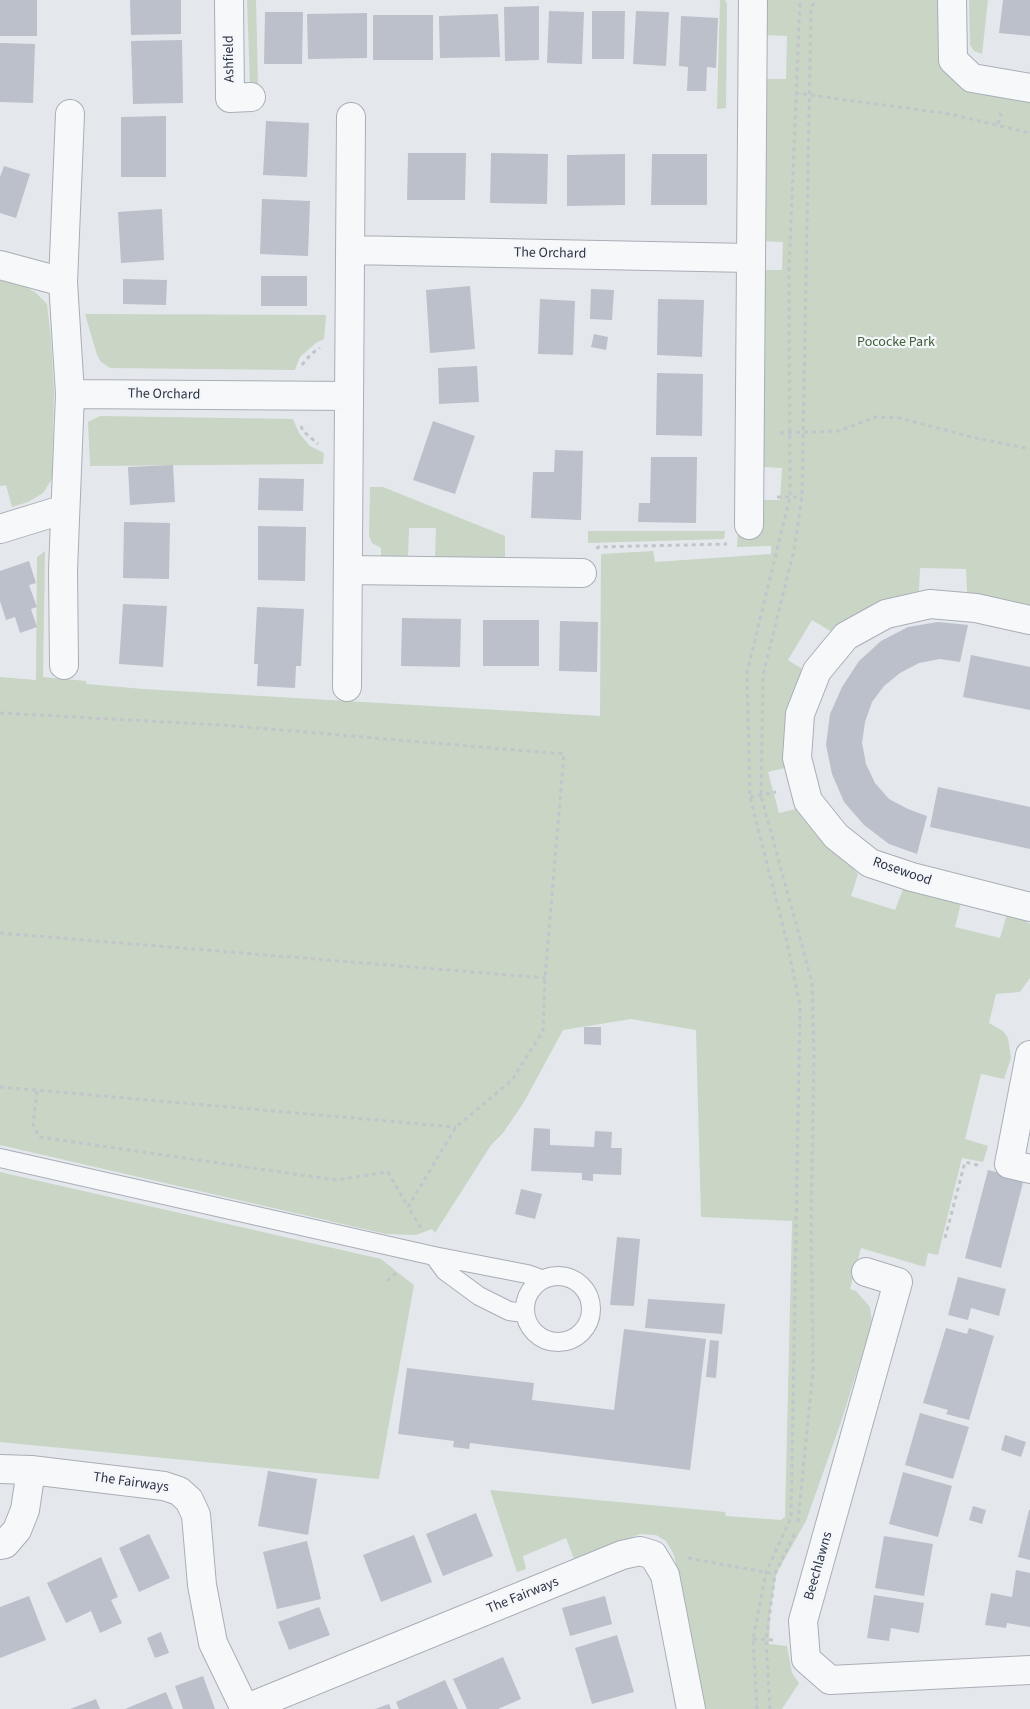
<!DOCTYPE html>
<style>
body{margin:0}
canvas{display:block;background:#e4e7ec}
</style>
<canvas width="1030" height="1709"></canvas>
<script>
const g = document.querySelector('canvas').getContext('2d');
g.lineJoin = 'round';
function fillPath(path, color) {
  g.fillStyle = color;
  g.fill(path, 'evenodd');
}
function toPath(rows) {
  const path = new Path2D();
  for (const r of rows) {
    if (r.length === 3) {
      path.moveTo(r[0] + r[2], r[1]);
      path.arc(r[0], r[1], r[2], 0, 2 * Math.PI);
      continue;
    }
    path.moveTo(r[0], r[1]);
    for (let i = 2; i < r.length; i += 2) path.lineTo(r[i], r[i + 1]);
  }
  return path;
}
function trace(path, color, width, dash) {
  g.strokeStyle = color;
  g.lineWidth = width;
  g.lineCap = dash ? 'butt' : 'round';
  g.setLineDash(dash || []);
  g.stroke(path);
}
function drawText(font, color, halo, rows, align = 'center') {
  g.font = font + ' "Source Sans 3",sans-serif';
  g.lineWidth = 4.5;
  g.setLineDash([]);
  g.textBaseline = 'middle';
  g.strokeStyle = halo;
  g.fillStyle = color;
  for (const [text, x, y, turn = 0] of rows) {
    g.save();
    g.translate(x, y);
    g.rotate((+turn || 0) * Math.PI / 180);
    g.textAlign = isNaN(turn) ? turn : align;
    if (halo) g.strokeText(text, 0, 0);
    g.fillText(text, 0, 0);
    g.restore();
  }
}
const green = toPath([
 [247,0,256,0,258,85,250,85],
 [720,0,725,0,727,3,726,108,717,109],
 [764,0,939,0,939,53,947,74,967,90,1030,102,1030,606,967,592,966,569,920,568,919,591,882,600,851,617,832,632,812,620,788,660,807,672,789,767,768,772,779,813,800,808,858,874,851,896,895,910,903,889,961,903,955,927,1000,938,1007,914,1023,919,1030,924,1030,978,1020,992,996,994,989,1023,1003,1031,1008,1038,1011,1058,1004,1079,981,1074,965,1139,988,1146,983,1162,962,1158,938,1255,928,1253,925,1267,861,1248,850,1289,856,1291,870,1307,872,1323,841,1422,806,1521,776,1574,770,1614,769,1644,787,1646,792,1673,799,1683,782,1709,702,1709,692,1644,674,1555,666,1541,656,1535,640,1534,574,1559,566,1538,523,1556,526,1569,517,1572,490,1490,725,1512,726,1516,781,1520,785,1517,792,1221,701,1217,696,1030,631,1019,563,1030,524,1102,503,1133,491,1145,435,1233,432,1229,416,1235,386,1234,0,1145,0,677,36,680,37,557,45,551,43,677,86,681,87,684,143,689,600,716,601,554,653,551,655,562,771,554,771,546,737,547,738,531,762,530,763,500,780,500,782,468,764,467,761,270,782,270,783,242,762,241,763,79,786,79,787,36,764,35],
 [969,0,988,0,982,54,974,51,970,45],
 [0,275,18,282,36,293,47,304,51,339,54,391,52,479,43,493,28,502,12,507,6,485,0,486],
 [85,314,326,315,324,339,316,343,300,357,295,370,110,368,101,362,97,355],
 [100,416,293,419,299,433,310,446,324,453,323,464,90,466,88,422],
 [370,487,383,487,505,536,505,558,435,557,436,528,409,528,408,557,381,556,381,548,372,543,369,536],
 [588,531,725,531,724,539,588,543],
 [0,1172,381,1259,406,1279,414,1285,379,1479,0,1442]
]);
const building = toPath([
 [0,0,37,0,37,36,0,36],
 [130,0,181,0,181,34,131,35],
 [1003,0,1030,0,1030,36,999,33],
 [539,6,539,60,505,61,504,7],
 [549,11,584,12,582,64,547,63],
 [592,11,625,11,624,59,592,59],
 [636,11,669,12,666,66,633,64],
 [265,12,303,12,302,64,264,64],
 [367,13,367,58,308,59,307,14],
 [498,14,500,57,440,58,439,16],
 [373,15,433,15,433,60,373,60],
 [681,16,718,18,716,68,707,67,706,91,687,91,688,67,679,66],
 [182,40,183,103,133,104,131,41],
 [0,43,35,44,33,103,0,102],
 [166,116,166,177,121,177,121,117],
 [266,121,309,123,307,177,263,175],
 [408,153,466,153,465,200,407,200],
 [491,153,548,154,547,204,490,203],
 [625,154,625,205,567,206,567,155],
 [652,154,707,154,707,205,651,205],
 [4,166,30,174,16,218,0,213,0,177],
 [262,199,310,201,308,256,260,254],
 [162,209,164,260,121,263,118,212],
 [261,276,307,276,307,306,261,306],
 [123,279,167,280,166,305,123,304],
 [470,286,475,349,430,353,426,290],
 [591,289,614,290,612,320,590,319],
 [540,299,575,301,573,355,538,354],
 [658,299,704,300,702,357,657,355],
 [594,334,608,337,606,350,591,347],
 [477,366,479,402,439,404,438,368],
 [657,373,703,374,702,436,656,435],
 [433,421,475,436,455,494,413,480],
 [555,450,583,451,581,520,531,518,533,472,554,472],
 [651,457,697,457,696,523,638,522,639,503,650,503],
 [173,465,175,502,130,505,128,467],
 [259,478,304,479,303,511,258,510],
 [124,522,170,523,169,579,123,578],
 [258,526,306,527,305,581,258,580],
 [29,561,36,583,29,585,37,607,31,609,37,627,20,633,15,617,6,620,0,601,0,571],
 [123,604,167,606,163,667,119,664],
 [257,607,304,609,301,666,296,666,295,688,257,686,258,664,254,664],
 [402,618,461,619,460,667,401,666],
 [483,620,539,620,539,666,483,666],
 [560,621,598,622,597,672,559,671],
 [938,622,968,625,960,662,940,659,919,663,900,673,884,686,872,702,865,722,862,743,866,764,875,783,889,799,908,809,927,816,917,854,889,844,864,825,844,802,832,774,826,745,830,714,842,687,859,661,881,641,908,627],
 [971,655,1030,667,1030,710,963,697],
 [938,787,1030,807,1030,849,930,827],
 [584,1027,601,1027,601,1045,584,1044],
 [534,1128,550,1129,550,1145,594,1147,595,1131,612,1132,611,1148,622,1148,621,1175,593,1174,593,1181,582,1180,582,1173,531,1171],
 [988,1170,1024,1179,1001,1268,965,1258],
 [521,1189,542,1194,535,1219,515,1214],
 [617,1237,640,1239,634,1306,610,1305],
 [958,1277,1006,1289,999,1316,971,1308,968,1320,948,1315],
 [648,1299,725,1304,722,1334,645,1328],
 [946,1328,967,1334,969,1328,994,1336,969,1420,946,1414,948,1410,923,1403],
 [624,1329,706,1339,690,1470,470,1443,469,1449,453,1447,454,1441,398,1434,407,1368,534,1383,532,1400,614,1410],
 [710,1340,719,1341,716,1378,706,1377],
 [920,1413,969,1427,953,1479,905,1465],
 [1005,1435,1026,1442,1021,1457,1001,1450],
 [268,1471,317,1479,308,1535,258,1526],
 [903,1472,952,1486,938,1537,889,1524],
 [973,1506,986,1510,982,1524,969,1520],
 [1029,1510,1030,1510,1030,1560,1018,1557],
 [476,1513,493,1556,443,1576,426,1534],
 [149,1534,170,1578,139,1592,119,1548],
 [414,1535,432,1582,381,1602,363,1555],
 [884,1536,933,1544,924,1596,875,1588],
 [307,1541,321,1599,277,1609,263,1552],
 [101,1557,118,1597,111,1600,122,1623,100,1633,91,1611,66,1623,47,1583],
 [1016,1570,1030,1573,1030,1627,1007,1623,1006,1628,985,1625,991,1593,1012,1597],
 [874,1595,924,1603,919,1633,891,1628,889,1641,867,1638],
 [29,1596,46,1640,0,1658,0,1607],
 [605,1596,612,1624,570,1636,562,1608],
 [319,1607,330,1635,289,1650,278,1622],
 [161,1632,169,1653,155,1658,147,1638],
 [617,1635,634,1692,592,1704,575,1648],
 [503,1657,521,1699,498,1709,467,1709,453,1679],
 [203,1676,215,1709,183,1709,175,1686],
 [445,1680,458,1709,399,1709,396,1702],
 [166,1692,173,1709,125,1709],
 [96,1699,100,1709,70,1709],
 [389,1704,391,1709,375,1709]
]);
const path = toPath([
 [795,93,950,114,1030,133],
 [998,124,1001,113],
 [302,365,311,354,320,348],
 [301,426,303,431,318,444],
 [780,433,839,431,875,417,900,418,971,437,1030,449],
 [777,497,802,497],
 [597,549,598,547,727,544],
 [0,713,221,725,564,754,545,978,543,1031,512,1080,456,1127,408,1207,421,1228],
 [750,797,776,792],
 [0,933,545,978],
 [0,1087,456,1127],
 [37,1091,33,1124,39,1137,336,1180,388,1172,408,1207],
 [945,1238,965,1162,981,1166],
 [387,1281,396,1273],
 [798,1522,813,1371,811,1220,814,1055,812,982,761,796,763,675,794,550,802,497,811,8,816,0],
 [688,1558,775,1574],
 [753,1639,775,1640],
 [757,1709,753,1639,766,1572,791,1518,800,1005,786,938,750,797,747,672,790,497,789,271,800,0],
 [770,1709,766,1640,775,1574,795,1533]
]);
const service = toPath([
 [0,1158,434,1256,527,1274,541,1279],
 [434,1256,445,1271,479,1296,509,1311,524,1313],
 [558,1309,33]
]);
const minor = toPath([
 [229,0,230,98,251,97],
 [952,0,953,60,972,78,1030,88],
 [350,250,750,258],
 [0,265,63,282],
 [70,394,349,396],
 [749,525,753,0],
 [0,529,65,509],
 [348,570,582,573],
 [1030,620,976,608,930,604,886,614,846,636,817,671,800,714,797,758,808,801,836,836,870,863,912,877,1030,907],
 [64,665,63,570,70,394,63,282,70,114],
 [347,687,351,117],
 [1030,1055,1009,1164,1030,1169],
 [866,1272,898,1282,803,1621,806,1659,830,1680,1030,1670],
 [0,1469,31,1470,164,1486,179,1491,189,1500,196,1515,202,1585,213,1643,245,1709,622,1555,640,1551,653,1555,665,1575,691,1709],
 [0,1545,5,1544,17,1530,25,1510,31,1470]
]);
const streetNames = [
 ["Ashfield",230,59,-91],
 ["The Orchard",550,254,1],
 ["The Orchard",164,395,1],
 ["Rosewood",902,872,19],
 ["The Fairways",131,1483,8],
 ["Beechlawns",819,1566,-74],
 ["The Fairways",523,1596,-22]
];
const parkNames = [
 ["Pococke Park",896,343]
];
fillPath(green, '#c9d6c5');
fillPath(building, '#bbc0ca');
trace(service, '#a9aeb7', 20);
trace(minor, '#a9aeb7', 30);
trace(path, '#c2c5cb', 3, [4, 4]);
trace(service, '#f7f8fa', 18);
trace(minor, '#f7f8fa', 28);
drawText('14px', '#2b3445', '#f4f6f9', streetNames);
drawText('14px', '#3f6138', '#f4f6f9', parkNames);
</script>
